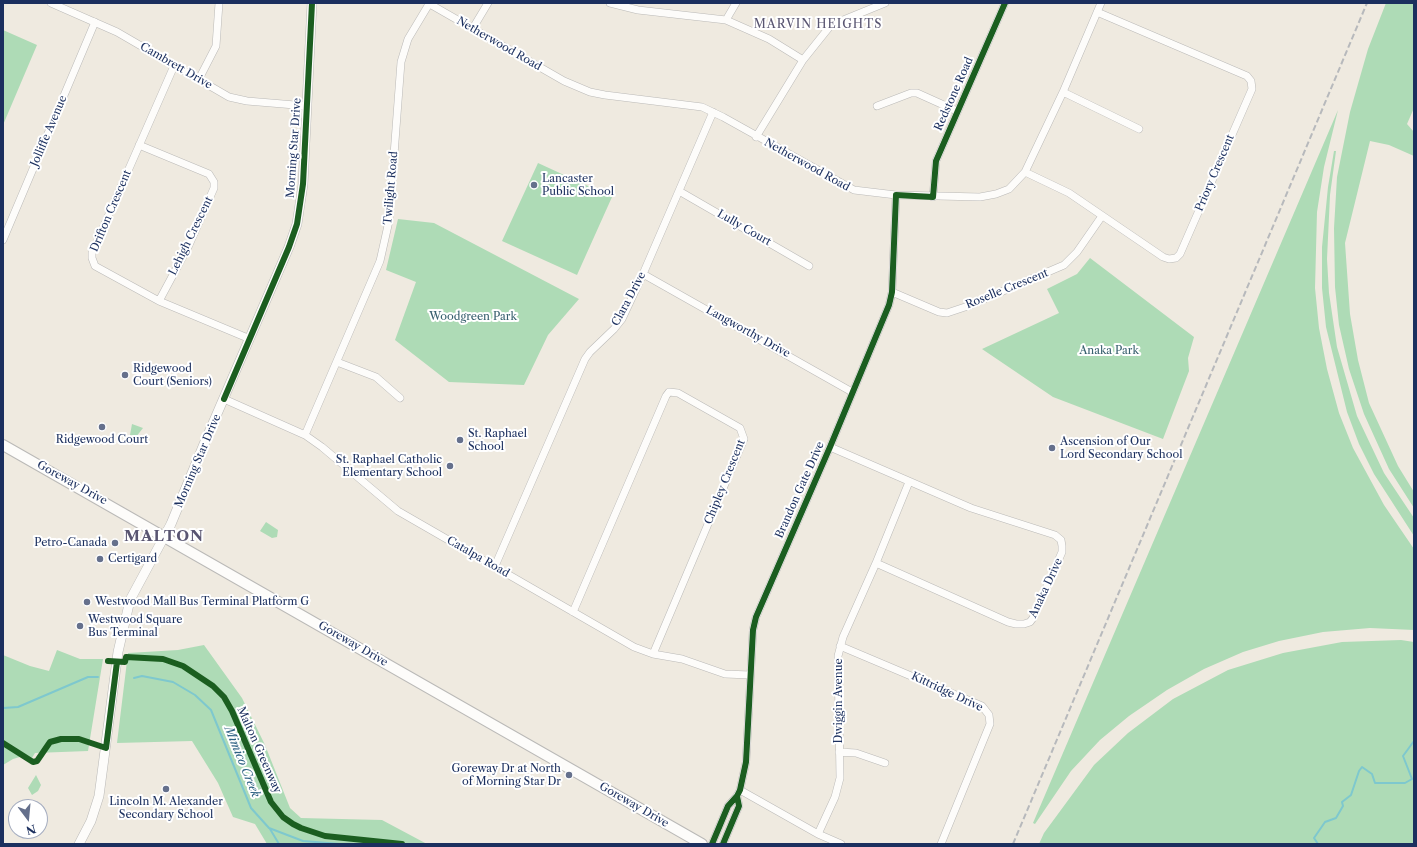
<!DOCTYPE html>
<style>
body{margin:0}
#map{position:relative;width:1417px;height:847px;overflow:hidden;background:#efeae0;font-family:"Libre Caslon Text",serif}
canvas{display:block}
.frame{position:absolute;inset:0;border:4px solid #1b2f5e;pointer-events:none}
.north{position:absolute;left:8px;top:799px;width:40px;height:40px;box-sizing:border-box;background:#fff;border:1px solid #a4acbf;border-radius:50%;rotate:164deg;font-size:11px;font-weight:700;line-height:16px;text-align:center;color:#1b2f5e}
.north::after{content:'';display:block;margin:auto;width:14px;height:18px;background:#65708c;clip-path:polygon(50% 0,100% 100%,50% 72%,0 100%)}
</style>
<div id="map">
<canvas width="1417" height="847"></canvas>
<div class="frame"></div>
<div class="north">N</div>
</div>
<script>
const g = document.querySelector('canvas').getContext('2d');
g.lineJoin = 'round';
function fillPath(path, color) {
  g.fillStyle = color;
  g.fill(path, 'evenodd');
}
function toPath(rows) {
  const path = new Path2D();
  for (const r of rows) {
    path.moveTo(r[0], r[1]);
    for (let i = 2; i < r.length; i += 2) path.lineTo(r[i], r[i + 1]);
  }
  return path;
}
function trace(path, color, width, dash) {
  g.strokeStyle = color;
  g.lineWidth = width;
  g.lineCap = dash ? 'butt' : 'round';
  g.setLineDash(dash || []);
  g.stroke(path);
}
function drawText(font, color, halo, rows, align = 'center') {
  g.font = font + ' "Libre Caslon Text",serif';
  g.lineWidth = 4;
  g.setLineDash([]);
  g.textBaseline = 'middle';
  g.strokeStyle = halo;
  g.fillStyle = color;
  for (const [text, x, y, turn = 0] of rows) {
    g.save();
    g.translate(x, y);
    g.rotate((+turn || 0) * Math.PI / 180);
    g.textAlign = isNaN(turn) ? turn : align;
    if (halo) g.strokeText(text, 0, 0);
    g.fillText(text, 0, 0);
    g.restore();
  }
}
const green = toPath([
 [1386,3,1414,3,1414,108,1407,124,1414,132,1414,156,1389,145,1370,141,1345,243,1350,314,1358,360,1369,403,1398,466,1414,492,1414,508,1389,469,1364,414,1349,369,1339,325,1335,287,1334,228,1337,177,1350,112,1368,49],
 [3,30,37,45,3,125],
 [1338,110,1324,167,1317,212,1315,288,1319,328,1327,369,1339,413,1353,448,1384,505,1414,549,1414,630,1370,628,1323,632,1279,641,1243,652,1204,669,1167,690,1129,716,1100,740,1071,771,1035,824,1033,823],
 [1334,151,1336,151,1330,195,1327,259,1329,293,1337,347,1357,416,1384,473,1414,518,1414,536,1374,474,1359,444,1347,412,1326,327,1322,288,1322,247,1328,187],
 [538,163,612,197,577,275,502,241],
 [398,219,434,223,579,299,548,335,524,385,449,382,395,340,416,282,386,270],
 [1090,258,1194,337,1188,358,1189,371,1163,439,1053,397,982,349,1059,313,1047,289,1077,274],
 [132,424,143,428,136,437,130,435],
 [266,522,278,530,277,537,272,538,260,531],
 [1401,640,1414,642,1414,844,1039,844,1044,833,1094,765,1128,733,1173,699,1228,670,1283,653,1342,642],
 [204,645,242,698,265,745,290,808,301,818,382,820,427,844,267,844,255,824,233,817,218,783,192,741,117,743,128,653,178,650],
 [57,650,80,659,103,659,88,751,35,753,32,758,27,755,13,759,3,765,3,655,30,666,49,671],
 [36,775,41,785,38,791,32,795,28,788]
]);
const stream = toPath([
 [134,678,142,676,173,682,195,695,211,710,251,808,269,828,303,841,340,844],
 [3,708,18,707,88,677,98,677],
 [270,829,279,844],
 [1318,844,1314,838,1325,822,1336,818,1343,806,1342,802,1351,795,1359,771,1362,767,1372,774,1375,783,1405,783,1412,779,1403,756,1414,741]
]);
const minor = toPath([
 [51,3,117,32,229,97,247,101,307,106],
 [428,3,564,81,590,92,605,95,702,107,723,117,854,190,896,195,980,197,996,194,1009,189,1025,172,1063,92,1101,3],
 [610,3,638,10,726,20,769,39,803,60],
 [726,20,736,3],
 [473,28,488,3],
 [174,66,92,253,92,258,95,266,159,301,250,339],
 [199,79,216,46,219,3],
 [1063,92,1139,129],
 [877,106,911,93,917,93,957,111],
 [756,137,803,60,831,25,885,3],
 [139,145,209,174,214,182,214,188,189,245,159,301],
 [1025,172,1069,193,1163,257,1169,259,1176,258,1180,254,1252,89,1251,81,1247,76,1097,12],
 [679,191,809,266],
 [933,197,936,161,1005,3],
 [3,240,95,22],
 [643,274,852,392],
 [892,292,939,312,947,313,968,306,1064,265,1077,252,1102,216],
 [337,362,376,377,400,398],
 [224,399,305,435,322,447,398,511,634,647,653,654,682,659,725,674,750,675],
 [305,435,380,261,389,221,401,62,408,39,429,4],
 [830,447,971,508,1055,535,1061,540,1062,546,1062,552,1033,618,1030,622,1024,624,1016,624,1008,622,876,563],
 [495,566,585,359,590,352,614,329,622,319,643,274,713,112],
 [573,612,666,396,669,392,678,393,740,428,744,439,653,654],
 [840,646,982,706,989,715,990,724,941,844],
 [839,752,856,753,885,763],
 [740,790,818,834,841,844],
 [818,834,835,797,840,778,838,656,843,637,876,563,909,482],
 [712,844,728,806,737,796,740,790,746,762,753,630,756,617,830,447,889,305,892,292,896,195],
 [723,844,739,806,737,796]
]);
const tertiary = toPath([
 [79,844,91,821,99,796,118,652,130,600,171,524,204,444,289,247,297,224,303,184,312,3]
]);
const secondary = toPath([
 [3,445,702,844]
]);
const rail = toPath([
 [1013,844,1367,3]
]);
const cycleway = toPath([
 [224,399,289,247,297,224,303,184,312,3],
 [108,661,125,662,126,657,163,659,183,666,213,686,224,697,232,711,271,802,283,817,293,824,301,828,325,836,402,844],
 [3,743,33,762,37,761,50,742,61,739,79,739,106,748,117,662],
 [712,844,728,806,737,796,740,790,746,762,753,630,756,617,830,447,889,305,892,292,896,195,933,197,936,161,1005,3],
 [723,844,739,806,737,796]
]);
const markers = [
 [534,185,4,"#65708c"],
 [125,375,4,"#65708c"],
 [102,427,4,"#65708c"],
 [460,440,4,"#65708c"],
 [1052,448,4,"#65708c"],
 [450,466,4,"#65708c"],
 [115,543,4,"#65708c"],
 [100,559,4,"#65708c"],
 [87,602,4,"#65708c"],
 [80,626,4,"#65708c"],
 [569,775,4,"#65708c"],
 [166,789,4,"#65708c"]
];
const streetNames = [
 ["Netherwood Road",499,44,30],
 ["Cambrett Drive",176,66,30],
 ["Redstone Road",954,94,-66],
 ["Jolliffe Avenue",49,131,-67],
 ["Morning Star Drive",294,148,-86],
 ["Netherwood Road",807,165,29],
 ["Priory Crescent",1215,173,-67],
 ["Twilight Road",391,188,-85],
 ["Drifton Crescent",111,211,-67],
 ["Lully Court",744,228,30],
 ["Lehigh Crescent",191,236,-64],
 ["Roselle Crescent",1007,289,-22],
 ["Clara Drive",629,299,-62],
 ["Langworthy Drive",748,332,29],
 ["Morning Star Drive",198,461,-67],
 ["Chipley Crescent",725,482,-68],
 ["Goreway Drive",72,483,29],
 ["Brandon Gate Drive",800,490,-66],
 ["Catalpa Road",478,557,30],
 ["Anaka Drive",1046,588,-65],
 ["Goreway Drive",353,644,30],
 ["Kittridge Drive",947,692,25],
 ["Dwiggin Avenue",839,701,-90],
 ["Malton Greenway",259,750,66],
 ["Goreway Drive",634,805,30]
];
const poiNames = [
 ["Lancaster",542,179],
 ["Public School",542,192],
 ["Ridgewood",133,369],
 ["Court (Seniors)",133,382],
 ["St. Raphael",468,434],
 ["School",468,447],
 ["Ridgewood Court",102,440,"center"],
 ["Ascension of Our",1060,442],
 ["Lord Secondary School",1060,455],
 ["St. Raphael Catholic",442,460,"right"],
 ["Elementary School",442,473,"right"],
 ["Petro-Canada",107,543,"right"],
 ["Certigard",108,559],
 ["Westwood Mall Bus Terminal Platform G",95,602],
 ["Westwood Square",88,620],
 ["Bus Terminal",88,633],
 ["Goreway Dr at North",561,769,"right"],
 ["of Morning Star Dr",561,782,"right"],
 ["Lincoln M. Alexander",166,802,"center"],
 ["Secondary School",166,815,"center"]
];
const parkNames = [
 ["Woodgreen Park",473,317],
 ["Anaka Park",1109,351]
];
const neighbourhoodNames = [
 ["MARVIN HEIGHTS",818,25]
];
const waterNames = [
 ["Mimico Creek",242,762,68]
];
const districtNames = [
 ["MALTON",164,537]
];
fillPath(green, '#aedbb6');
trace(stream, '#7ec8ce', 2);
trace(minor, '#bab9b7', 8);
trace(tertiary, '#bab9b7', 10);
trace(secondary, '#bab9b7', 12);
trace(minor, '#fdfcfa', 7);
trace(tertiary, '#fdfcfa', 9);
trace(secondary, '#fdfcfa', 10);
trace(rail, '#b7b9bc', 2, [6, 3]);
trace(cycleway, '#1b5e20', 6);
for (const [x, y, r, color] of markers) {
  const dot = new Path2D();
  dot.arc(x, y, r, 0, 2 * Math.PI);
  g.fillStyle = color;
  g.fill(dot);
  trace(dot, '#fff', 1.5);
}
drawText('11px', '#1b2f5e', '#fff', streetNames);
drawText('11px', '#1b2f5e', '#fff', poiNames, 'left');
drawText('11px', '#375f6e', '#fff', parkNames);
g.letterSpacing = '1px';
drawText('12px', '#595571', '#fff', neighbourhoodNames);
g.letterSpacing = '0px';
drawText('italic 12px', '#2c6082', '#fff', waterNames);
g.letterSpacing = '1px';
drawText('bold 15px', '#595571', '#fff', districtNames);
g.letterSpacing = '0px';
</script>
